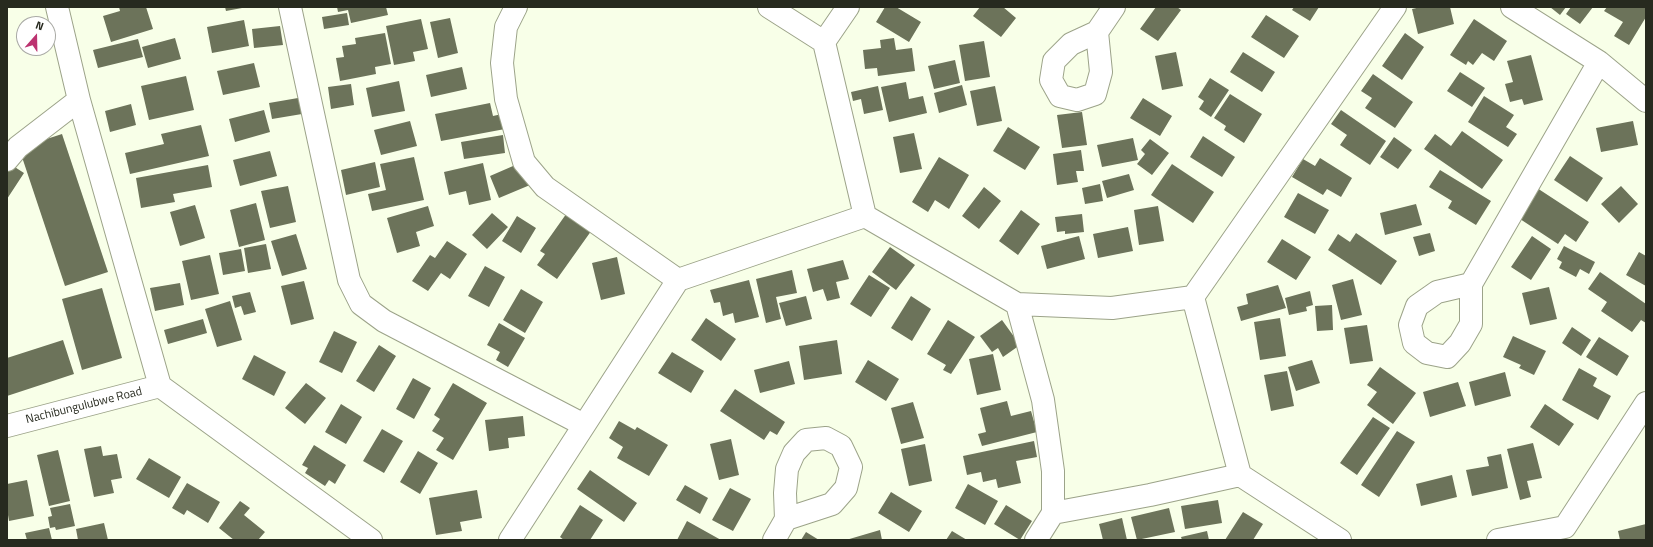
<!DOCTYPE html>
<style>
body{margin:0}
#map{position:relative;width:1653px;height:547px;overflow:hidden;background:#f8ffe8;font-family:"Titillium Web",sans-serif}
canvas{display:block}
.frame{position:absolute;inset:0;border:8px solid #272a1f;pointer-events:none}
.north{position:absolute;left:16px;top:16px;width:40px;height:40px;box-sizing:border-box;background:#fff;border:1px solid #a9aaa5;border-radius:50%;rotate:20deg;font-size:11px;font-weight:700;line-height:16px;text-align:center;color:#272a1f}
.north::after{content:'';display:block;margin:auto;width:14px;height:18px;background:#bc3370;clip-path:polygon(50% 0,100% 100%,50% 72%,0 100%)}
</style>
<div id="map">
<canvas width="1653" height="547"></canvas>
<div class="frame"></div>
<div class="north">N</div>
</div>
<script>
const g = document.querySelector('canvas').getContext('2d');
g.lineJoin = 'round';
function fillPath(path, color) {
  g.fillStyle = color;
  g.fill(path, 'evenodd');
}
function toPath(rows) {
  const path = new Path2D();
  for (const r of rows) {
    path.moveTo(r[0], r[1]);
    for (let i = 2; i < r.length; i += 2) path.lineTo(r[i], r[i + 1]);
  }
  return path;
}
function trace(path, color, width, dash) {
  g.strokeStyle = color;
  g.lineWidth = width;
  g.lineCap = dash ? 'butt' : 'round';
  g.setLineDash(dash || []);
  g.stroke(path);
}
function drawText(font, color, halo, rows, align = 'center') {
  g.font = font + ' "Titillium Web",sans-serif';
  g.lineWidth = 4;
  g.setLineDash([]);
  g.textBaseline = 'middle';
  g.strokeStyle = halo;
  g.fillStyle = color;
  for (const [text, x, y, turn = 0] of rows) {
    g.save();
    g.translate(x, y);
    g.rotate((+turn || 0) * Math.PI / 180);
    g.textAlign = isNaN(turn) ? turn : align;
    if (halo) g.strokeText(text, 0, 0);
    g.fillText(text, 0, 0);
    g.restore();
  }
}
const building = toPath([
 [119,7,146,7,153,29,111,42,103,16,120,11],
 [225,7,242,7,242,8,226,11],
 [337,7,386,7,388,15,351,23,348,10,338,12],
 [885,7,896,7,921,22,909,42,876,22],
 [980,7,1003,7,1016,18,1001,37,973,16],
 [1156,7,1177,7,1181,10,1158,41,1140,29],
 [1294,7,1319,7,1310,21,1292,10],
 [1421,7,1450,7,1454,24,1418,34,1412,9],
 [1550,7,1566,7,1560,15],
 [1571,7,1593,7,1580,24,1566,14],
 [1607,7,1646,8,1646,17,1629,45,1614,36,1623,22,1604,11],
 [347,13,349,25,324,29,322,17],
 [1266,15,1299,36,1284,58,1251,37],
 [450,18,458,53,438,58,430,22],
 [421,19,428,49,413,52,415,61,394,65,386,26],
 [1474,19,1507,41,1494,61,1482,53,1473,65,1468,61,1466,65,1450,55],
 [244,20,249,46,212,53,207,27],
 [280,26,283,45,254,48,252,29],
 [385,33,391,64,375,67,376,74,340,81,336,58,344,57,342,46,356,44,355,38],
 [1405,33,1424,47,1402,80,1382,66],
 [175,38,181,59,148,68,142,47],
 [894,38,896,50,912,48,915,71,878,76,877,68,865,69,863,50,881,48,880,40],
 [138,39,143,57,98,68,93,50],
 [984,41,990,77,965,81,959,45],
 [1176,52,1183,86,1162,90,1155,56],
 [1243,52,1275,72,1262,92,1230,72],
 [1531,55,1543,100,1524,105,1522,99,1510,102,1505,84,1513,82,1507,61],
 [955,60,960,83,934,89,928,66],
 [254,63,260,87,223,95,217,71],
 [462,67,467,89,431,97,426,75],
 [1460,72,1485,88,1472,107,1447,91],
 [1373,74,1413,102,1395,128,1365,108,1372,98,1361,91],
 [186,76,194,110,149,120,141,86],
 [1210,78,1229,90,1211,117,1199,109,1204,101,1198,97],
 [399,81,405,111,372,117,366,88],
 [906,82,909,99,923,96,927,113,889,122,881,87],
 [351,84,354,105,331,109,328,87],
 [962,85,967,105,939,113,934,93],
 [878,86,883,110,864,114,861,99,853,101,851,92],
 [995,86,1002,121,977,126,970,91],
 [1230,94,1262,114,1244,143,1224,130,1226,126,1214,118],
 [1484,96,1514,115,1506,127,1517,134,1508,147,1468,122],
 [298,98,302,114,272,119,269,103],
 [1143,98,1172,116,1160,136,1130,118],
 [490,103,493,116,502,114,505,129,441,141,435,114],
 [131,104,136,125,110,132,105,111],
 [264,110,270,132,235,142,229,119],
 [1341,110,1386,141,1370,165,1340,145,1347,135,1331,124],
 [1082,112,1087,145,1062,148,1057,115],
 [410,121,417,146,381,155,374,130],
 [1633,121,1638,145,1601,152,1596,128],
 [201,125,209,156,130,174,125,153,164,144,161,134],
 [1008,127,1040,147,1025,170,993,151],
 [1462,131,1503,160,1482,189,1424,149,1435,134,1451,146],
 [914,133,922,169,900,173,893,137],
 [62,134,108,272,65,286,19,148],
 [503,135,505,153,464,159,461,142],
 [1203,136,1235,157,1222,177,1190,157],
 [1394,137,1412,150,1398,169,1380,157],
 [1133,138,1138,160,1102,167,1097,145],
 [1150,139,1169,153,1152,175,1137,164,1145,154,1141,150],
 [1081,150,1084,171,1076,171,1078,182,1057,185,1053,154],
 [270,151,277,176,240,186,233,160],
 [1570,156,1603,178,1587,202,1554,180],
 [414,157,424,200,372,211,368,194,386,190,380,164],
 [939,157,969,175,949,209,935,200,928,212,912,202],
 [1320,158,1352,178,1341,197,1327,189,1323,195,1292,177,1303,159,1315,166],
 [375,162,380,187,346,195,341,170],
 [483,163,491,200,469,205,466,191,449,195,444,172],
 [520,163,530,185,499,198,490,176],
 [10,164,24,173,7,199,7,170],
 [1172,164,1214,192,1193,223,1151,195],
 [208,165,212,187,173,194,175,202,141,208,136,178],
 [1440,170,1491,201,1476,225,1448,208,1452,201,1429,187],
 [1129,174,1134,190,1107,198,1102,181],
 [1100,184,1103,201,1085,204,1082,188],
 [288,186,296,222,270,228,261,191],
 [1621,186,1638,204,1619,223,1601,204],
 [984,187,1001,201,979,229,962,216],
 [1537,188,1589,222,1576,242,1565,234,1558,244,1517,217],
 [1298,193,1329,210,1315,234,1284,217],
 [256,203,265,240,239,247,230,210],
 [1416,204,1422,225,1385,235,1380,213],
 [195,205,205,238,180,246,170,212],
 [428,206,434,226,416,232,420,246,397,253,387,218],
 [1158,206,1164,241,1139,245,1134,210],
 [569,210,594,227,557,279,537,265,545,254,540,251],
 [1021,210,1040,224,1018,255,999,241],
 [492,213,508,227,487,249,472,235],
 [1082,214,1084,232,1065,234,1065,231,1057,232,1055,217],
 [517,216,536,228,521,253,502,241],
 [1128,227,1133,251,1098,258,1093,234],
 [1356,233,1397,261,1381,285,1328,250,1338,234,1350,242],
 [1430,233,1435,251,1419,256,1413,237],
 [296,234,307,269,282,276,271,241],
 [1079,236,1085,259,1047,269,1041,246],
 [1532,236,1551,249,1531,280,1511,267],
 [1282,239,1311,257,1296,280,1267,262],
 [447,241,467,254,450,279,441,273,428,291,412,281,430,255,435,258],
 [266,244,271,269,248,273,244,248],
 [1564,246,1595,262,1589,274,1580,269,1576,277,1559,268,1562,262,1557,259],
 [890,247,915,265,896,290,872,272],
 [241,249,245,271,223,275,219,253],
 [1639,252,1646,256,1646,286,1626,275],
 [210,255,219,294,191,300,182,261],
 [617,257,625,294,601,300,592,263],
 [843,260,849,279,836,282,840,298,827,301,823,289,813,292,807,269],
 [485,266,505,277,489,307,468,296],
 [792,270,797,293,776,297,781,319,766,323,756,279],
 [1600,272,1646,304,1646,323,1641,320,1632,332,1601,311,1607,302,1588,289],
 [869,275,890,288,871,317,850,304],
 [1353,279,1362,315,1341,320,1332,285],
 [749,280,759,317,735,323,733,313,723,316,720,302,714,303,710,290],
 [304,281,314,319,291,325,281,286],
 [180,283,184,305,155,311,150,288],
 [1278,285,1286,308,1241,321,1237,307,1248,304,1246,294],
 [1549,287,1557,319,1530,325,1522,293],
 [102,288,122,358,82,370,62,299],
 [521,289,543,302,525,333,503,320],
 [1310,291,1313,305,1306,307,1307,311,1289,315,1285,298],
 [250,292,256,312,244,315,241,306,235,308,232,296],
 [806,296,812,319,786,326,779,303],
 [911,296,931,309,912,341,891,328],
 [230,301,242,340,217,347,205,309],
 [1332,305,1333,330,1317,331,1315,306],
 [706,318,736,339,721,361,691,340],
 [1280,318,1286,356,1260,360,1254,322],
 [203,319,207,333,168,344,164,330],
 [948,320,975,337,951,374,943,370,946,365,927,354],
 [1002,320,1020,345,1003,357,998,348,992,352,980,336],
 [499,323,525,338,508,367,496,360,500,352,487,345],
 [1367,325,1373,361,1350,364,1344,328],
 [1572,327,1591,340,1581,356,1562,343],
 [334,331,357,342,342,373,319,362],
 [1513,336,1546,351,1534,375,1519,368,1521,365,1503,357],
 [1599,337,1629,356,1617,376,1586,357],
 [63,340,74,374,7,396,7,358],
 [837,340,842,374,804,380,799,346],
 [379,345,396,356,374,392,356,381],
 [672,352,704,371,691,393,658,373],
 [993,354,1001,390,977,395,969,359],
 [254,355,286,372,274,396,242,379],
 [868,360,899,379,886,401,855,382],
 [1312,360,1320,383,1296,391,1288,367],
 [789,361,795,384,760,393,754,370],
 [1380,367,1416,393,1393,424,1367,405,1377,392,1367,385],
 [1579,368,1597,378,1593,386,1611,396,1598,420,1562,400],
 [1287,371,1294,406,1271,411,1264,375],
 [1505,372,1511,396,1475,406,1469,382],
 [413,378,431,388,414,419,396,409],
 [1458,382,1466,406,1430,417,1423,392],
 [306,383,326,398,305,424,285,408],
 [453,383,487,403,453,460,436,450,444,438,432,431,440,419,434,415],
 [735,389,785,422,777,435,770,431,764,440,720,411],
 [1007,401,1011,416,1031,411,1037,432,982,446,978,434,986,432,980,408],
 [913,402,924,438,901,444,891,408],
 [341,404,362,417,346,444,325,432],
 [1545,404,1574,424,1559,446,1530,427],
 [523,416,525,436,508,438,509,448,489,451,485,420],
 [1373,417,1390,428,1357,475,1340,463],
 [619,421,635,430,637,427,668,445,649,476,617,458,623,447,609,438],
 [382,429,403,441,384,473,363,461],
 [1397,431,1415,442,1379,497,1361,485],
 [731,439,739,475,719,480,710,444],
 [1034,441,1037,457,1016,461,1021,483,998,488,996,479,983,482,981,472,967,475,963,456],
 [1533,443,1542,478,1527,481,1531,497,1520,500,1507,449],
 [925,444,932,481,909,486,901,449],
 [314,445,346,465,335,484,329,480,325,486,305,473,308,468,302,465],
 [101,446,103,456,117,454,122,478,111,480,114,493,94,497,84,449],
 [58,450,70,501,49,506,37,455],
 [418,451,438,463,420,494,400,482],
 [1501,454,1508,488,1472,496,1466,470,1489,466,1487,457],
 [149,458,181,477,169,498,136,479],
 [590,470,637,503,624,522,577,489],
 [1452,475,1457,497,1421,506,1416,484],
 [27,480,34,516,9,521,7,509,7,484],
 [187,483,220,502,208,523,187,510,184,515,172,508],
 [968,484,998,501,985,525,955,508],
 [685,485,708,498,700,514,676,500],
 [730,488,751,499,733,531,712,520],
 [477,490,482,518,460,522,462,531,436,535,429,498],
 [891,492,922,511,909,532,878,513],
 [1218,500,1222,523,1185,529,1181,506],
 [240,501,250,508,244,515,265,532,258,540,234,540,219,528],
 [70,504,75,526,56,530,55,527,50,528,48,517,52,516,50,508],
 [580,505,603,520,590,540,564,540,560,537],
 [1006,505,1032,521,1020,540,994,524],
 [1169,508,1175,532,1137,540,1131,517],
 [1243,512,1263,524,1253,540,1225,540],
 [1122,518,1127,540,1103,540,1099,524],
 [687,521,721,540,677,540],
 [104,523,108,540,78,540,76,529],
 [1646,524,1646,540,1620,540,1618,531],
 [49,528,52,540,27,540,25,533],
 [880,530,882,540,846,540],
 [952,531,967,540,946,540],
 [1207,531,1209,540,1182,540,1181,537],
 [806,532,819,540,801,540]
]);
const minor = toPath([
 [57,7,79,100,160,386,371,540],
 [290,7,349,280,361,304,384,321,584,425],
 [516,7,506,27,502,63,506,99,524,162,545,187,678,280],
 [769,7,824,42,865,216,1017,304,1112,308,1193,297,1395,7],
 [1512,7,1599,62,1646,101],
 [1097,32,1101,72,1095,94,1077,100,1060,96,1051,80,1054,61,1071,44,1097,32,1114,7],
 [824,42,848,7],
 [7,160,18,147,79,100],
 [1471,284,1437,292,1417,306,1410,325,1414,343,1427,353,1447,357,1460,343,1471,324,1471,284,1599,62],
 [1193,297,1240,475,1340,540],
 [1017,304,1043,400,1053,471,1053,513,1036,540],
 [7,426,160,386],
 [1053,513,1150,495,1240,475],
 [510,540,678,280,865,216],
 [774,540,786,519,785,493,787,469,794,453,806,440,826,438,841,446,851,467,846,488,832,504,786,519],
 [1498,540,1565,527,1646,403]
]);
const streetNames = [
 ["Nachibungulubwe Road",84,406,-14]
];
fillPath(building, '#6c735a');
trace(minor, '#9ca389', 24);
trace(minor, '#fff', 22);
drawText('12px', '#272a1f', '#fff', streetNames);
</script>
